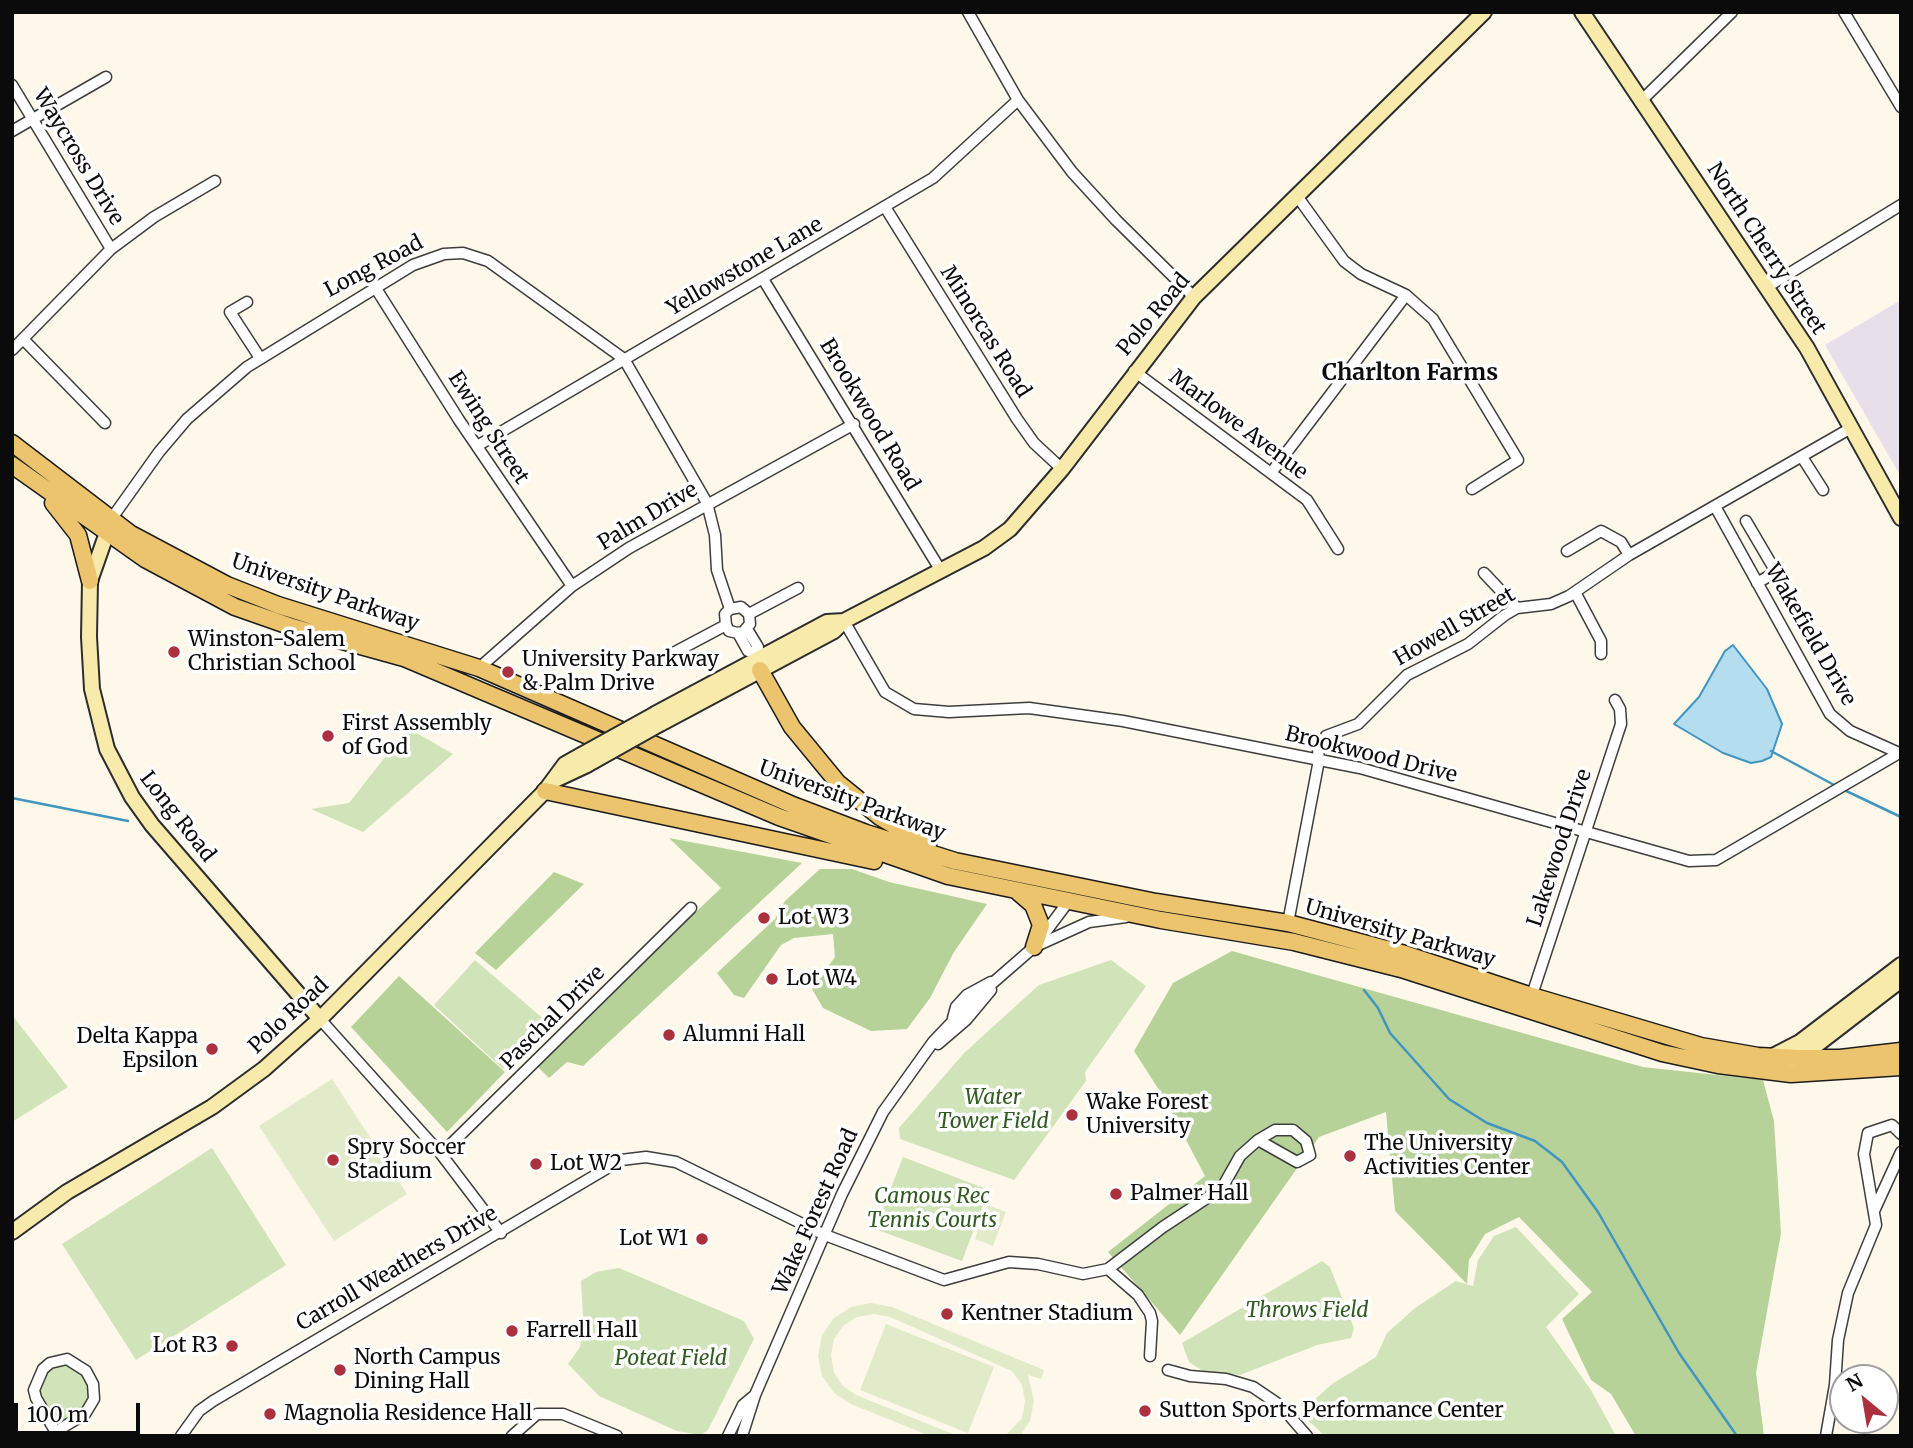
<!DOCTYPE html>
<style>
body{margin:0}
#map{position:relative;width:1913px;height:1448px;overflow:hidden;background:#fdf8ea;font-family:Merriweather,serif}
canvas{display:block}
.frame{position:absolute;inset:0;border:14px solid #0b0b0b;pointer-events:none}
.north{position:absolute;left:1829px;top:1364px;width:70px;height:70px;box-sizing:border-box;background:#fff;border:2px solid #9d9d9d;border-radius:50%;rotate:330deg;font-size:19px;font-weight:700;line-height:28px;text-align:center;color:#0b0b0b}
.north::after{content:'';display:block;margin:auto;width:24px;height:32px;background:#ac313f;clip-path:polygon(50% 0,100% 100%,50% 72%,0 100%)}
.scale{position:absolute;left:14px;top:1403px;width:126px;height:32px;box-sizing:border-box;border:4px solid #0b0b0b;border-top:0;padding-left:9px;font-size:21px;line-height:24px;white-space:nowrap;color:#0b0b0b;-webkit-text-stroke:5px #fff;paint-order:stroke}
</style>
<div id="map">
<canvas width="1913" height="1448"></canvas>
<div class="frame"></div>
<div class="north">N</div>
<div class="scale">100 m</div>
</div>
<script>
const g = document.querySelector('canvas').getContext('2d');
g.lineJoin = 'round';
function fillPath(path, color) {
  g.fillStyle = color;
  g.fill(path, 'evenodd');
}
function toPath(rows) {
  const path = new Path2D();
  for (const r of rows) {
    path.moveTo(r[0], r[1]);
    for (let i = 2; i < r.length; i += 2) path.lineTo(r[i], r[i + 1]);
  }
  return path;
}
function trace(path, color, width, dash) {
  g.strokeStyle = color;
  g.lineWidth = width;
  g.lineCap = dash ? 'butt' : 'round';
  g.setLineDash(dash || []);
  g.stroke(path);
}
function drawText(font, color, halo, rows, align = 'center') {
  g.font = font + ' Merriweather,serif';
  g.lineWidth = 7;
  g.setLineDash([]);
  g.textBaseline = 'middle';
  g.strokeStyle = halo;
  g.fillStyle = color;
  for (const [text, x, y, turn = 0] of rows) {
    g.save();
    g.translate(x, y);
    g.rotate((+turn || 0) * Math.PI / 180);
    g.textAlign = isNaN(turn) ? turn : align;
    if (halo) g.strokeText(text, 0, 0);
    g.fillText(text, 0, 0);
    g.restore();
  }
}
const industrial = toPath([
 [1901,300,1901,477,1825,345]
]);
const green = toPath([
 [408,728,453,754,363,832,311,809,349,803],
 [475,960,547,1022,503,1069,434,1005],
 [1111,960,1146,986,1085,1072,1086,1081,1014,1180,900,1139,899,1128,964,1053,1039,985],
 [12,1015,68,1087,12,1122],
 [212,1148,286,1265,136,1360,62,1244],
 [903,1157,989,1190,962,1261,875,1229],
 [1516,1227,1579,1294,1546,1327,1591,1390,1616,1436,1325,1436,1300,1413,1332,1384,1376,1357,1387,1333,1415,1308,1456,1281,1473,1286,1478,1260,1494,1236],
 [1322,1261,1330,1267,1354,1328,1351,1338,1317,1345,1240,1375,1203,1371,1189,1362,1182,1343],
 [619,1268,744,1321,754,1339,708,1430,701,1435,677,1431,599,1396,568,1364,580,1347,584,1332,581,1281,596,1272],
 [64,1364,85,1376,90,1388,90,1398,74,1415,56,1424,40,1391,41,1380,52,1367]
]);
const forest = toPath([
 [669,838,802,863,583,1066,567,1062,549,1078,536,1065,721,888],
 [820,869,852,869,889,882,987,904,954,952,930,998,907,1029,871,1031,823,1008,812,989,835,957,833,934,794,938,781,945,744,998,734,995,717,973,775,919,785,901],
 [554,872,584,884,496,970,475,953],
 [1232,951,1643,1067,1763,1080,1774,1121,1781,1233,1756,1373,1764,1436,1636,1436,1611,1394,1591,1380,1562,1319,1592,1292,1519,1217,1485,1234,1469,1260,1467,1284,1395,1211,1386,1112,1319,1137,1180,1335,1108,1252,1205,1176,1163,1096,1134,1051,1173,983],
 [399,976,505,1072,447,1132,351,1027]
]);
const pitch = toPath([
 [332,1079,407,1194,334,1241,259,1126],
 [987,1205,1006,1212,993,1246,975,1239],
 [871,1303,892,1307,1044,1370,1041,1379,1028,1375,1034,1401,1030,1421,1020,1436,1005,1436,1022,1418,1025,1402,1022,1385,1012,1371,890,1317,874,1314,857,1317,843,1326,834,1339,831,1355,834,1372,842,1385,856,1395,958,1436,930,1436,851,1404,834,1393,822,1376,818,1356,822,1335,834,1318,851,1307],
 [886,1324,994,1367,968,1433,860,1390]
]);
const water = toPath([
 [1733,645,1767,689,1782,724,1771,757,1762,761,1751,763,1723,753,1674,724,1699,697,1725,651,1733,645]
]);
const stream = toPath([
 [1771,751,1836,786],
 [1842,789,1901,817],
 [12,798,128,821],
 [1364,990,1378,1008,1390,1033,1449,1099,1487,1123,1535,1141,1562,1162,1598,1212,1679,1353,1737,1436]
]);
const street = toPath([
 [968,12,1018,100,1072,172,1116,220,1194,297],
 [1844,12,1901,107],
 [12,85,111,249],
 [1642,100,1732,12],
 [12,131,106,77],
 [1297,196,1344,261,1361,274,1406,295,1433,319,1518,460,1472,489],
 [885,207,1017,419,1034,443,1062,469],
 [763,279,941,571],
 [375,287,459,420,572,586],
 [1767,287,1901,205],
 [247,302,230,312,260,358],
 [23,339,105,423],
 [12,350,111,249,154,217,215,181],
 [1134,371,1307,500,1338,549],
 [477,446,933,178,1018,100],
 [1802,457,1823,490],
 [1271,473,1406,295],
 [1716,508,1830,714,1850,731,1899,753],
 [112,518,159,452,187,419,247,367,413,265,444,254,463,253,488,261,624,359,707,503,715,535,717,570,730,609],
 [1746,521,1776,572,1757,583],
 [1567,551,1601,531,1621,542,1629,555],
 [1484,573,1517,608],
 [1575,592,1601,641,1601,654],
 [749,614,798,588],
 [844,621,885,692,914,709,949,712,1029,708,1123,721,1360,768,1689,861,1716,860,1901,752],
 [747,629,758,647,757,656],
 [738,633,743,632,750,624,749,614,741,607,730,609,725,614,726,625,729,631,738,633,748,651,755,653],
 [662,659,726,625],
 [479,668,572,586,629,548,854,424],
 [1288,923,1319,760,1318,749,1326,736,1358,724,1407,675,1468,644,1505,615,1517,608,1551,604,1569,596,1629,555,1851,428],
 [1041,938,1068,902],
 [1531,998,1621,724,1620,709,1615,700],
 [953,1018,956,1007,967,995,991,982],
 [320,1019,441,1154,501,1233],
 [938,1044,966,1020,991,990],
 [441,1154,691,908],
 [1874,1211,1901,1152],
 [1108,1269,1138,1295,1150,1313,1152,1321,1150,1356],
 [1168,1370,1190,1376,1226,1379,1253,1387,1281,1406,1307,1436],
 [55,1432,85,1414,94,1399,93,1384,86,1371,67,1359,50,1363,43,1369,34,1390,36,1398,58,1436],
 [181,1436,199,1411,213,1401,621,1160,646,1157,676,1162,825,1235,944,1280,1009,1262,1038,1264,1083,1274,1108,1269,1163,1227,1222,1188,1240,1156,1258,1140,1297,1162,1310,1155,1306,1141,1293,1130,1275,1130,1258,1140],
 [512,1436,537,1414,563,1414,617,1436],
 [728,1436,743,1405,755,1395],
 [742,1436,755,1395,842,1194,883,1112,933,1042,972,1001,1034,947,1089,922,1126,917],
 [1826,1436,1835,1385,1838,1340,1848,1293,1876,1225,1864,1154,1868,1133,1892,1125,1901,1134]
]);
const secondary = toPath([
 [1582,12,1807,348,1901,518],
 [110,524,90,581,89,637,92,689,107,749,132,797,152,825,320,1019],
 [655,714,827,622,844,621],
 [660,724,834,631,844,621,984,548,1010,529,1062,469,1194,297,1484,12],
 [555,780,587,765],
 [1771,1057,1800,1042,1901,965],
 [1768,1065,1792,1064,1901,980],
 [12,1232,67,1192,212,1107,264,1069,320,1019,545,791,565,764,581,755]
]);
const primary = toPath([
 [12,443,131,534,227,585,278,605,479,668,795,806,866,833,955,861,1156,902,1288,923,1405,954,1532,996,1701,1046,1758,1056,1799,1058,1840,1058,1901,1051],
 [12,465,145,559,235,607,292,627,404,658,779,817,948,876,1161,920,1294,942,1401,969,1662,1053,1718,1065,1791,1074,1901,1067],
 [53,503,78,535,90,581],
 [760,670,792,727,838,783,880,817,928,845],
 [545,791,874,861],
 [1018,892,1033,905,1041,925,1034,947]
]);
const secondaryBridge = toPath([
 [581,755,655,714],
 [587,765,660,724]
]);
const markers = [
 [174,652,7,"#ac313f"],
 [508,672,7,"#ac313f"],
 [328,736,7,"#ac313f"],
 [764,918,7,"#ac313f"],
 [772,979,7,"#ac313f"],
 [669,1035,7,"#ac313f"],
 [212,1049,7,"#ac313f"],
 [1072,1115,7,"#ac313f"],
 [1350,1156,7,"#ac313f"],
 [333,1160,7,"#ac313f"],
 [536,1164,7,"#ac313f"],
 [1116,1194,7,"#ac313f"],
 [702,1239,7,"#ac313f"],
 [947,1314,7,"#ac313f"],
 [512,1331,7,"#ac313f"],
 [232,1346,7,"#ac313f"],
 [340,1370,7,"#ac313f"],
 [1145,1411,7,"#ac313f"],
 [270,1414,7,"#ac313f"]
];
const streetNames = [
 ["Waycross Drive",78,157,59],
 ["North Cherry Street",1766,249,57],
 ["Long Road",374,267,-28],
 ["Yellowstone Lane",745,267,-30],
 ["Polo Road",1154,315,-50],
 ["Minorcas Road",985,332,58],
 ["Brookwood Road",869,415,59],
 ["Marlowe Avenue",1238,425,37],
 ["Ewing Street",488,428,57],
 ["Palm Drive",648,517,-31],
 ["University Parkway",325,593,19],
 ["Howell Street",1455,627,-30],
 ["Wakefield Drive",1810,635,60],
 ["Brookwood Drive",1371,755,14],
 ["University Parkway",852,801,20],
 ["Long Road",177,817,52],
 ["Lakewood Drive",1560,848,-72],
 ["University Parkway",1400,934,16],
 ["Polo Road",289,1016,-43],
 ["Paschal Drive",553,1018,-45],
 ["Wake Forest Road",816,1212,-66],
 ["Carroll Weathers Drive",397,1269,-30]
];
const poiNames = [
 ["Winston-Salem",188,640],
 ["Christian School",188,664],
 ["University Parkway",522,660],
 ["& Palm Drive",522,684],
 ["First Assembly",342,724],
 ["of God",342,748],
 ["Lot W3",778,918],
 ["Lot W4",786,979],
 ["Alumni Hall",683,1035],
 ["Delta Kappa",198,1037,"right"],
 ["Epsilon",198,1061,"right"],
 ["Wake Forest",1086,1103],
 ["University",1086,1127],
 ["The University",1364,1144],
 ["Activities Center",1364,1168],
 ["Spry Soccer",347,1148],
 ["Stadium",347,1172],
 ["Lot W2",550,1164],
 ["Palmer Hall",1130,1194],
 ["Lot W1",688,1239,"right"],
 ["Kentner Stadium",961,1314],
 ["Farrell Hall",526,1331],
 ["Lot R3",218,1346,"right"],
 ["North Campus",354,1358],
 ["Dining Hall",354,1382],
 ["Sutton Sports Performance Center",1159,1411],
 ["Magnolia Residence Hall",284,1414]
];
const parkNames = [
 ["Water",993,1098],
 ["Tower Field",993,1122],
 ["Camous Rec",932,1197],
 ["Tennis Courts",932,1221],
 ["Throws Field",1307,1311],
 ["Poteat Field",671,1359]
];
const neighbourhoodNames = [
 ["Charlton Farms",1410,373]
];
fillPath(industrial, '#e7dfe9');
fillPath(green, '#d1e3b8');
fillPath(forest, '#b6d299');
fillPath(pitch, '#e2ebc9');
fillPath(water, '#b4ddef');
trace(water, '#4295bf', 2);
trace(stream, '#4295bf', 2.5);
trace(street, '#3e3e3e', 13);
trace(secondary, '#2d2d2d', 18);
trace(primary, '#1c1c1c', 19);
trace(street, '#fff', 10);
trace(secondary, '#f7eaab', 14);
trace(primary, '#ebc46d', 16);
trace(secondaryBridge, '#2d2d2d', 18, []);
trace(secondaryBridge, '#f7eaab', 14);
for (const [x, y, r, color] of markers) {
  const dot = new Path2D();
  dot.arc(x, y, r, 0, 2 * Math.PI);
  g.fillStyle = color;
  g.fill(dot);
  trace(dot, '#fff', 2.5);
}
drawText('21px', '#0b0b0b', '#fff', streetNames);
drawText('21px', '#0b0b0b', '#fff', poiNames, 'left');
drawText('italic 21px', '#325b22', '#fff', parkNames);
drawText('bold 23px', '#0b0b0b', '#fff', neighbourhoodNames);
</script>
